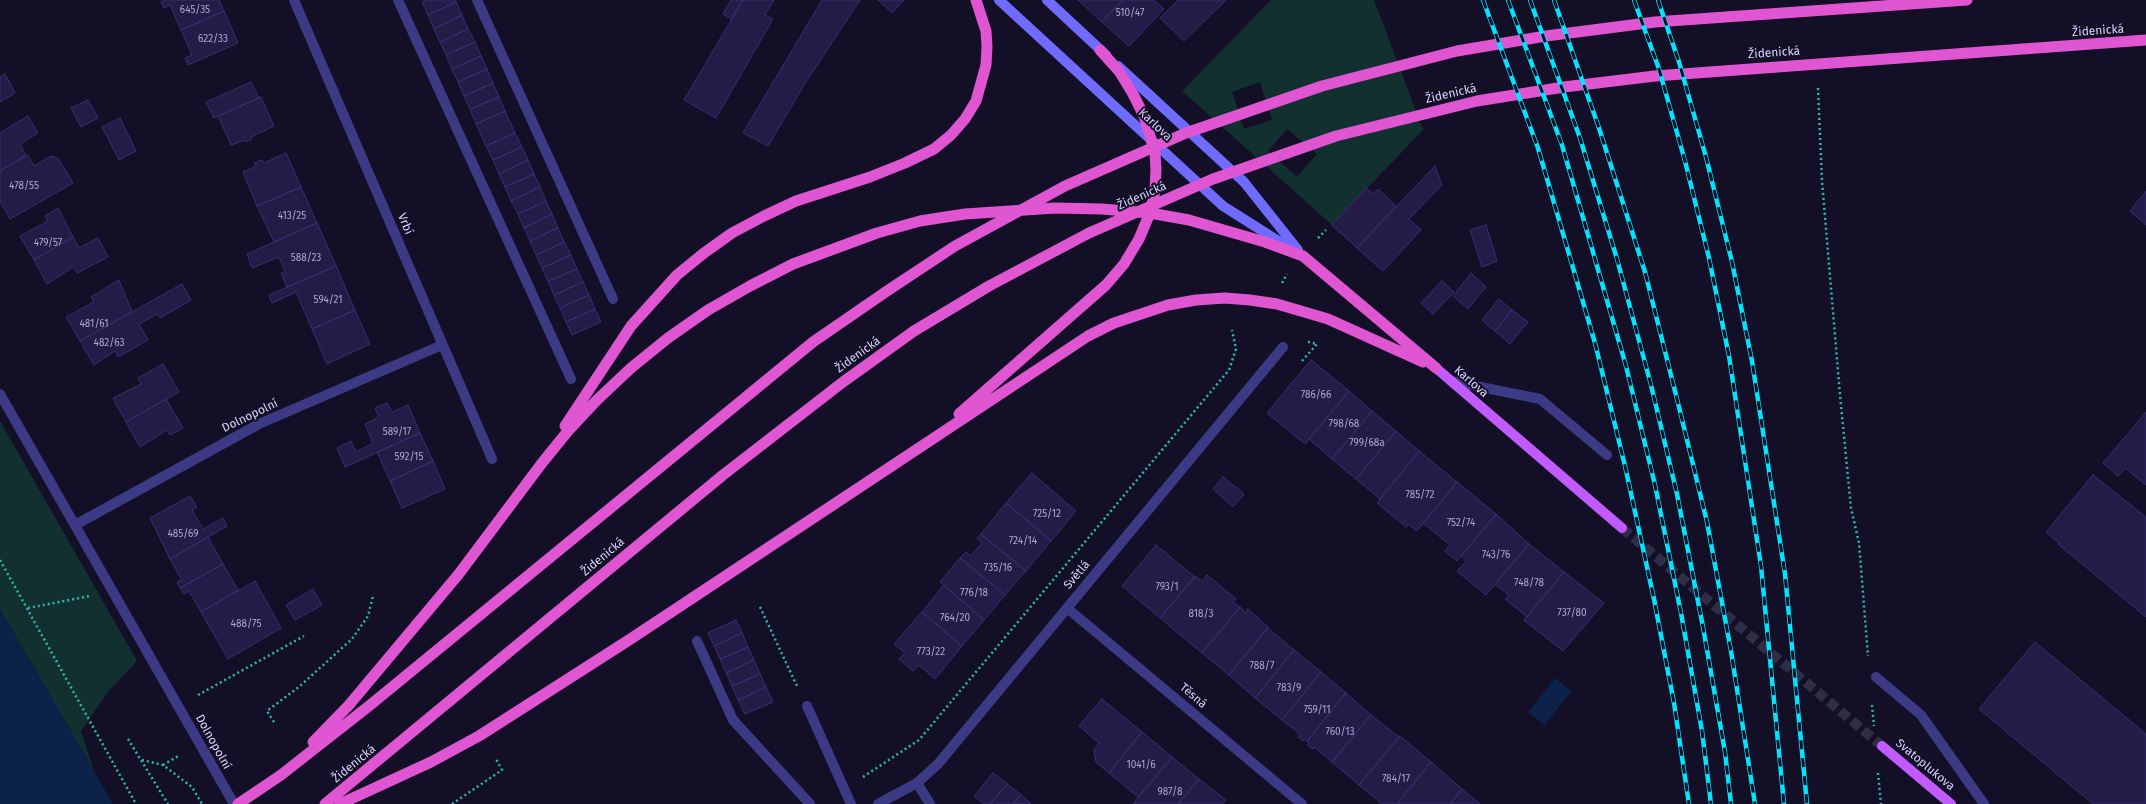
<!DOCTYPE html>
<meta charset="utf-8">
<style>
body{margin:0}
canvas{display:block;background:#130f26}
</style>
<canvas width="2146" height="804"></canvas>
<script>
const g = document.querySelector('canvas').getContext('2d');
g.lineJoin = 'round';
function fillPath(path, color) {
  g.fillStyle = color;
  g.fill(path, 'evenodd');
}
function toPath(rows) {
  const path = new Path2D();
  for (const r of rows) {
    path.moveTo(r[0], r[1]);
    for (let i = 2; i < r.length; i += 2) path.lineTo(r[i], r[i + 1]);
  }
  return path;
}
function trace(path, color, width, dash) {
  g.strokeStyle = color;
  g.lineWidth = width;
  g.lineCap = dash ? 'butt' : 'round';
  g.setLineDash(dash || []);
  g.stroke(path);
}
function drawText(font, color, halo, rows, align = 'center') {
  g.font = font + ' "Fira Sans",sans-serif';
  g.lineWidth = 4;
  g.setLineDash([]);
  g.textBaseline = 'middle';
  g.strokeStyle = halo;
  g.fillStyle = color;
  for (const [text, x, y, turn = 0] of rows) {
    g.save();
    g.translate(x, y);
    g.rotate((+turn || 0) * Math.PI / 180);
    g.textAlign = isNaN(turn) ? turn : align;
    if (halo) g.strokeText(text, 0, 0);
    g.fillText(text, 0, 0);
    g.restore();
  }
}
const green = toPath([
 [1271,0,1374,0,1423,130,1332,225,1182,91],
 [1260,82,1272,120,1244,129,1232,92],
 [1287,129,1317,154,1297,177,1268,151],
 [0,421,137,661,108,692,81,731,94,771,0,609]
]);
const water = toPath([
 [0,609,94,771,113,804,0,804],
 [1555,678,1571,691,1545,725,1528,712]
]);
const building = toPath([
 [164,0,219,0,224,11,181,30,170,5,164,8,161,2,164,0],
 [425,0,455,0,456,2,428,15,422,2,425,0],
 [731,0,743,0,731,19,723,14,731,0],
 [743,0,774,0,765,15,773,19,716,118,684,100,743,0],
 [822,0,860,0,804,85,768,146,743,133,822,0],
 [878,0,904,0,892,13,878,0],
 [1078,0,1123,0,1102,22,1078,0],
 [1123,0,1154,0,1164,9,1129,46,1102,22,1123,0],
 [1178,0,1226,0,1184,41,1160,18,1178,0],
 [456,2,462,15,434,29,428,15,456,2],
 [224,11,238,43,188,65,185,58,192,55,181,30,224,11],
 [462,15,468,29,440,42,434,29,462,15],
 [468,29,475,42,446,55,440,42,468,29],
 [475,42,481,56,452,69,446,55,475,42],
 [481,56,487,69,458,82,452,69,481,56],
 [487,69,493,83,464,96,458,82,487,69],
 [5,74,15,93,0,102,0,77,5,74],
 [251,82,259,98,214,118,206,102,251,82],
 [493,83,499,97,470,109,464,96,493,83],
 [261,97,274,126,251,137,252,139,246,142,245,140,231,145,218,116,261,97],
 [499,97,505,111,476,124,470,109,499,97],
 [88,100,98,118,81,127,71,108,88,100],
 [505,111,515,133,486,146,476,124,505,111],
 [28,116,38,133,20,144,26,155,0,171,0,133,28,116],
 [120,118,136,151,119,160,102,127,120,118],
 [515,133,522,147,493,160,486,146,515,133],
 [522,147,528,160,499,174,493,160,522,147],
 [286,153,301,187,257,206,243,172,256,166,254,163,262,160,264,163,286,153],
 [28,155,34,166,51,156,58,158,73,183,10,219,0,201,0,171,28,155],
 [528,160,534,174,505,187,499,174,528,160],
 [1435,166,1442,185,1409,219,1421,230,1383,271,1357,248,1435,166],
 [534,174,540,187,511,201,505,187,534,174],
 [301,187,317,223,274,242,257,206,301,187],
 [540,187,546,201,518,214,511,201,540,187],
 [1366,188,1373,194,1378,189,1396,206,1357,248,1332,225,1366,188],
 [2146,191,2146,225,2130,211,2146,191],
 [546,201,552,214,524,228,518,214,546,201],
 [58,208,73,237,34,260,20,236,48,221,45,216,58,208],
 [552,214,558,228,530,241,524,228,552,214],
 [317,223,336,266,287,287,281,273,285,271,279,257,252,268,247,254,317,223],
 [1486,225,1497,261,1482,267,1470,230,1486,225],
 [558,228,564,242,536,255,530,241,558,228],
 [73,237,79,248,98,238,108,257,77,273,73,267,47,284,34,260,73,237],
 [564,242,571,255,542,268,536,255,564,242],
 [571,255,577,269,548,281,542,268,571,255],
 [336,266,355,310,312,329,296,292,272,303,269,295,336,266],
 [577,269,583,282,554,295,548,281,577,269],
 [1471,273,1486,287,1468,309,1453,296,1471,273],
 [119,280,132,312,80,341,66,317,94,302,91,297,119,280],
 [1442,281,1454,292,1433,314,1421,303,1442,281],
 [583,282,589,295,560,308,554,295,583,282],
 [182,284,191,300,160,318,157,314,139,324,148,340,118,357,115,351,94,365,80,341,182,284],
 [589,295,595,309,566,322,560,308,589,295],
 [1499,299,1512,310,1495,331,1482,320,1499,299],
 [595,309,601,322,572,335,566,322,595,309],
 [355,310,370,344,327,364,312,329,355,310],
 [1512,310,1528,322,1510,344,1495,331,1512,310],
 [1311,360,1349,391,1305,444,1267,413,1311,360],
 [163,364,179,392,126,422,113,398,141,384,138,378,163,364],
 [1349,391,1372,411,1332,459,1309,439,1349,391],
 [166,399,183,428,170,435,167,430,140,447,126,422,166,399],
 [387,403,392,412,408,405,420,433,345,467,337,448,351,441,356,452,373,443,365,424,379,417,375,408,387,403],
 [1372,411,1396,431,1356,479,1332,459,1372,411],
 [2146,412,2146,485,2125,468,2118,476,2103,463,2146,412],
 [1396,431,1419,451,1380,499,1356,479,1396,431],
 [420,433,433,461,390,481,377,452,420,433],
 [1419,451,1457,482,1417,531,1408,524,1406,527,1377,503,1419,451],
 [433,461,445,489,402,508,390,481,433,461],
 [1032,473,1076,511,1051,541,1006,503,1032,473],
 [2093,475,2146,517,2146,617,2058,544,2059,543,2046,532,2093,475],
 [1223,477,1244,494,1233,507,1213,489,1223,477],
 [1457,482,1496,514,1457,561,1445,551,1450,545,1423,523,1457,482],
 [190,496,197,507,192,510,203,529,223,518,227,526,170,559,150,518,190,496],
 [1006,503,1051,541,1026,571,981,534,1006,503],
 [1496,514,1529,544,1486,595,1457,571,1467,560,1461,556,1496,514],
 [981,534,1026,571,1005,595,960,558,966,552,971,556,982,543,977,538,981,534],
 [208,537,223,564,180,588,177,582,182,580,170,559,208,537],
 [1529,544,1564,572,1527,617,1505,599,1509,595,1495,584,1529,544],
 [1156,545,1195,577,1160,618,1122,586,1156,545],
 [960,558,1005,595,984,620,940,582,960,558],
 [223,564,238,590,201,612,189,591,184,594,180,588,223,564],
 [1564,572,1604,603,1563,651,1524,620,1564,572],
 [1207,575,1236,599,1233,602,1240,607,1202,653,1160,618,1195,576,1202,581,1207,575],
 [255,581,281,628,228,659,201,612,255,581],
 [944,585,984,620,962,646,922,612,944,585],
 [313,589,322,605,295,620,286,605,313,589],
 [1240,607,1246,613,1248,609,1268,627,1229,675,1202,653,1240,607],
 [922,612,962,646,935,679,919,665,913,671,899,659,905,653,894,644,922,612],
 [736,620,742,633,714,646,708,633,736,620],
 [1268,628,1294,650,1255,698,1229,675,1268,628],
 [742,633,748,647,720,659,714,646,742,633],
 [2035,642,2146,734,2146,804,2093,804,1979,709,2035,642],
 [748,647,754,660,726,673,720,659,748,647],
 [1294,650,1321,672,1282,720,1255,698,1294,650],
 [754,660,760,674,732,686,726,673,754,660],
 [1321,672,1346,693,1307,741,1305,739,1303,741,1298,737,1300,734,1282,720,1321,672],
 [760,674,766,687,738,700,732,686,760,674],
 [766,687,773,702,745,714,738,700,766,687],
 [1346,693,1371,715,1332,762,1314,747,1313,749,1307,745,1309,743,1307,741,1346,693],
 [1102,699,1142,732,1109,773,1096,762,1094,750,1099,743,1079,726,1102,699],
 [1371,715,1399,737,1359,785,1332,762,1371,715],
 [1142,732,1172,757,1138,797,1109,773,1142,732],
 [1400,736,1431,762,1397,804,1382,804,1359,785,1400,736],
 [1172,757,1199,779,1178,804,1133,804,1172,757],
 [1431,762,1462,789,1450,804,1397,804,1431,762],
 [993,773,1007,784,990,804,984,804,974,796,993,773],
 [1199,779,1226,800,1222,804,1178,804,1199,779],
 [1007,784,1021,795,1013,804,990,804,1007,784],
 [1462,789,1480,804,1450,804,1462,789],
 [1021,795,1031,804,1013,804,1021,795]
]);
const primaryTunnel = toPath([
 [1622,528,1882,746]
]);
const path = toPath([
 [1818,88,1822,181,1840,395,1851,508,1859,543,1868,656],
 [1318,238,1326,230],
 [1282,283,1287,274],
 [1302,361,1317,344,1305,341],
 [0,560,136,804],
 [760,607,797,686],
 [28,608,90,596],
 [198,695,304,636],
 [1872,705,1874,726],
 [274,722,267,711,300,686,352,639,368,616,373,596],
 [128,739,168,804],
 [142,760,163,765,192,787,202,804],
 [163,765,180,755],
 [1878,773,1881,804],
 [863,777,919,740,1229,370,1236,349,1232,330],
 [452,804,502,770,496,759]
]);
const service = toPath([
 [398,0,571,379],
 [477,0,613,299],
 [1451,381,1540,399,1607,455],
 [697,641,733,720,810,804],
 [1876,677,1921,715,1984,804],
 [807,706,851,804],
 [917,783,930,804]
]);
const minor = toPath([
 [294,0,492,459],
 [0,394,234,804],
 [75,525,259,424,442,345],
 [1067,608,1302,804],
 [878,804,917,783,938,764,1283,347]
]);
const secondary = toPath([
 [999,0,1223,206,1291,249],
 [1047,0,1106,55],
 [1118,66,1244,182,1298,250]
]);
const primary = toPath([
 [1436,368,1622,528],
 [1882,746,1951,804]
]);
const trunk = toPath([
 [959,414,1106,285,1124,264,1139,239,1150,213,1155,191,1156,169,1155,153,1151,139,1144,116,1133,94,1119,71,1100,50],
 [565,426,631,326,677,275,704,253,732,233,764,216,796,201,870,177,905,163,934,149,951,135,965,119,976,101,986,65,987,47,986,31,976,0],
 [313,742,349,705,458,575,542,463,568,431,597,400,631,368,668,338,708,310,750,286,793,264,877,233,920,221,965,214,1055,208,1102,209,1150,213,1189,220,1265,242,1303,256,1436,368],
 [238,804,281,775,369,706,813,342,887,291,955,246,1065,186,1186,133,1322,86,1457,51,1546,36,1655,22,1967,0],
 [325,804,723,475,843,382,914,331,989,286,1089,233,1213,179,1336,136,1477,101,1564,87,1655,76,2146,40],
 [340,804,431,762,479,736,629,640,1088,336,1114,323,1168,305,1196,300,1225,298,1250,300,1277,304,1328,319,1423,362]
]);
const rail = toPath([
 [1483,0,1538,148,1595,343,1625,466,1654,599,1674,703,1689,804],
 [1508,0,1562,145,1626,366,1655,485,1681,613,1702,731,1711,804],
 [1530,0,1580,138,1617,259,1651,385,1677,494,1703,627,1725,752,1731,804],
 [1554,0,1599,128,1645,272,1679,407,1707,522,1731,651,1755,804],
 [1634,0,1659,69,1685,161,1709,258,1729,356,1761,566,1784,804],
 [1658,0,1679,62,1706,157,1732,262,1752,361,1785,574,1807,804]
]);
const numberNames = [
 ["645/35",195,10],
 ["510/47",1130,13],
 ["622/33",213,39],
 ["478/55",24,186],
 ["413/25",292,216],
 ["479/57",48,243],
 ["588/23",306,258],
 ["594/21",328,300],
 ["481/61",94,324],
 ["482/63",109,343],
 ["786/66",1316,395],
 ["798/68",1344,424],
 ["589/17",397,432],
 ["799/68a",1367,443],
 ["592/15",409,457],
 ["785/72",1420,495],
 ["725/12",1047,514],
 ["752/74",1461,523],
 ["485/69",183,534],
 ["724/14",1023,541],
 ["743/76",1496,555],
 ["735/16",998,568],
 ["748/78",1529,583],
 ["793/1",1167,587],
 ["776/18",974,593],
 ["737/80",1572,613],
 ["818/3",1201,614],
 ["764/20",955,618],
 ["488/75",246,624],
 ["773/22",931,652],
 ["788/7",1262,666],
 ["783/9",1289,688],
 ["759/11",1317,710],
 ["760/13",1340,732],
 ["1041/6",1141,765],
 ["784/17",1396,779],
 ["987/8",1170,792]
];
const streetNames = [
 ["Židenická",2098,31,-4],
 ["Židenická",1774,53,-4],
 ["Židenická",1451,94,-13],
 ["Karlova",1155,125,43],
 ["Židenická",1142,196,-24],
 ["Vrbí",405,224,67],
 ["Židenická",858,355,-36],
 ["Karlova",1471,382,41],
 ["Dolnopolní",250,416,-26],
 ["Židenická",603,557,-40],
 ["Světlá",1077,575,-50],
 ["Těsná",1193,696,40],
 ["Dolnopolní",213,742,61],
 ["Židenická",354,764,-39],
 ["Svatoplukova",1925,765,40]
];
fillPath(green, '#12302f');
fillPath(water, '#0c2248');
fillPath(building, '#241b47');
trace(building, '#3b2d73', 1);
trace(primaryTunnel, '#312d47', 10, [10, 5]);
trace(path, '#2fb8b0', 2.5, [2, 3]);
trace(service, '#3d3a85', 10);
trace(minor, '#3d3a85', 10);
trace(secondary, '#6f6bff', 10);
trace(primary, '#c25bff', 10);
trace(trunk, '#e055d1', 11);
trace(rail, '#00e5ff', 4.5);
trace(rail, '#130f26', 3, [9]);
drawText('10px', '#aca6d1', null, numberNames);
drawText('12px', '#d9d4ff', '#130f26', streetNames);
</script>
